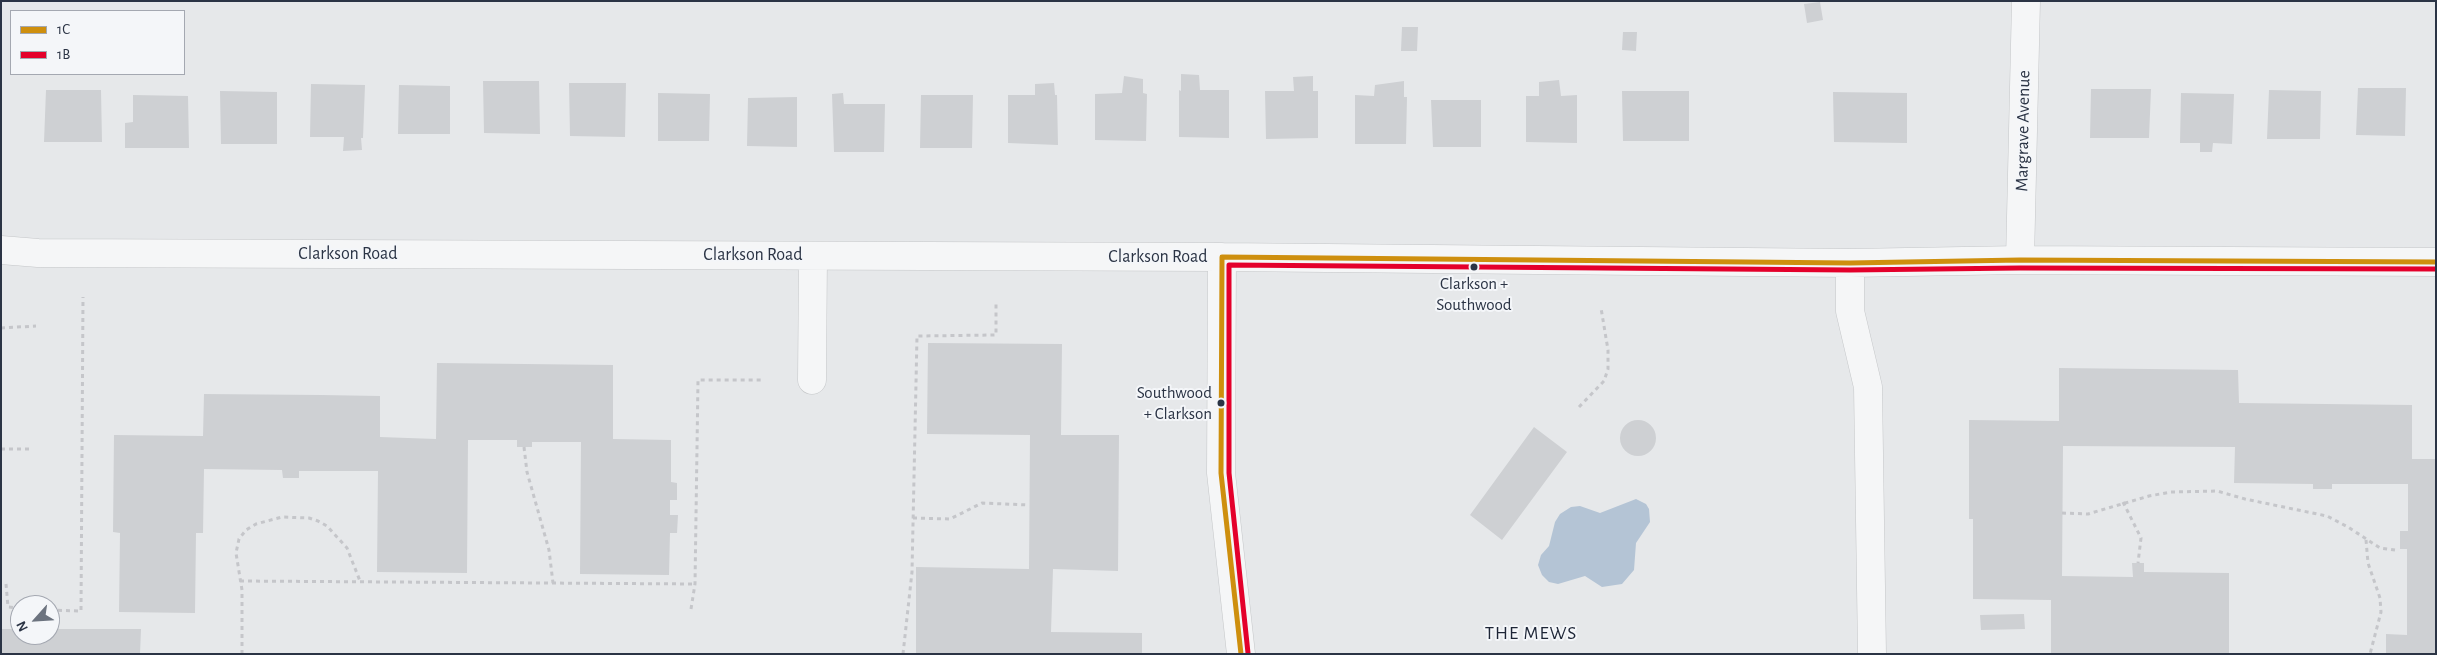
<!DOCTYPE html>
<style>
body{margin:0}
#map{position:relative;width:2437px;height:655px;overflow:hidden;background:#e6e8ea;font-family:"Alegreya Sans",sans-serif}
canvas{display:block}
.frame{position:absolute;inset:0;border:2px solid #2b3445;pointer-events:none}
.legend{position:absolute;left:10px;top:10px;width:175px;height:65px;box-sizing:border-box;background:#f4f6f9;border:1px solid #a4a8b1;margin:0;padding:6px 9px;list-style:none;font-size:15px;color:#2b3445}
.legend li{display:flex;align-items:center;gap:10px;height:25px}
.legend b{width:25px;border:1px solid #a4a8b1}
.north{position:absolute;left:10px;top:595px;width:50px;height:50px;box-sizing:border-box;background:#f4f6f9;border:1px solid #a4a8b1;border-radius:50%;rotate:244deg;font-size:14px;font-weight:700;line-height:20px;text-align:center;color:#2b3445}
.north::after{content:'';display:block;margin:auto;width:18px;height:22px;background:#6c737f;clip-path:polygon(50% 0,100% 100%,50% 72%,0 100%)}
</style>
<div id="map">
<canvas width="2437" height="655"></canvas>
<div class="frame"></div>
<ul class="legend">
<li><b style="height:6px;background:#ce8f0e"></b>1C</li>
<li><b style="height:6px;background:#e4002b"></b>1B</li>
</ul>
<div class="north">N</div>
</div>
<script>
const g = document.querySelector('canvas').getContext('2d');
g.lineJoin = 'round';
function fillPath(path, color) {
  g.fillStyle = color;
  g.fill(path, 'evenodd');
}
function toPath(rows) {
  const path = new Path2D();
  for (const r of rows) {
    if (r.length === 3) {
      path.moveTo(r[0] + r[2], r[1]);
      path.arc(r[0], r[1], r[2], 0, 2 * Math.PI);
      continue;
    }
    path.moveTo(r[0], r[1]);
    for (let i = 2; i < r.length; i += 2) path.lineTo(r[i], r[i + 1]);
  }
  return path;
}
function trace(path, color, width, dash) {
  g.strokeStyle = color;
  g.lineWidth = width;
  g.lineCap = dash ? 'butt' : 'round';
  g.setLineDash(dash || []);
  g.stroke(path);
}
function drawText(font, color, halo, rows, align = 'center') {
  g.font = font + ' "Alegreya Sans",sans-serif';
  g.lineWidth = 4;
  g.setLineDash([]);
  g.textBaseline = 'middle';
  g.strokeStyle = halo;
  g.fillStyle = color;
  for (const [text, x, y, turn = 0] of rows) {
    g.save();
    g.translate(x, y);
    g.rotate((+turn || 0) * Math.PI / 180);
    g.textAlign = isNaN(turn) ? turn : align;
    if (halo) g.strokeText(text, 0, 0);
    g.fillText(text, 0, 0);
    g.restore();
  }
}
const water = toPath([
 [1636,499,1646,504,1649,509,1650,522,1636,543,1634,570,1622,584,1602,587,1585,576,1558,584,1549,582,1542,575,1538,565,1541,555,1549,546,1555,522,1560,514,1571,507,1580,506,1600,513]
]);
const building = toPath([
 [1820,2,1823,20,1807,23,1804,4],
 [1402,27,1418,27,1417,51,1401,51],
 [1623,32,1637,32,1636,51,1622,50],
 [1181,74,1199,75,1200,90,1229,90,1229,138,1179,137,1179,90,1181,91],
 [1124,76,1143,79,1143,93,1147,94,1146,141,1095,140,1095,94,1122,93],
 [1313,76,1313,91,1318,91,1318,138,1266,139,1265,91,1294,91,1293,77],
 [1559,80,1561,96,1577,95,1577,143,1526,142,1526,96,1539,96,1539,82],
 [483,81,539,81,540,134,484,133],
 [1404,81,1404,97,1407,97,1406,144,1355,144,1355,95,1374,96,1375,85],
 [569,83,626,83,625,137,570,136],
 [1054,83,1055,95,1057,95,1058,145,1008,143,1008,95,1035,95,1035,84],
 [311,84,365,85,363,138,361,138,362,150,343,151,344,137,310,137],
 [399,85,450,86,450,134,398,134],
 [2358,88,2406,88,2405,136,2356,135],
 [2091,89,2151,89,2149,138,2090,138],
 [46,90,101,90,102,142,44,142],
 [2269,90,2321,91,2320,139,2267,139],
 [220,91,277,92,277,144,221,144],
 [1622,91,1689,91,1689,141,1623,141],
 [1833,92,1907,93,1907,143,1834,142],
 [658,93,710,94,709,141,658,141],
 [843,93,844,104,885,104,884,152,834,152,832,94],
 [2181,93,2234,94,2232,144,2213,143,2212,152,2200,152,2200,143,2180,143],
 [133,95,188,96,189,148,125,148,125,123,133,122],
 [921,95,973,95,972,148,920,148],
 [797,97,797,147,747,146,748,98],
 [1431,100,1481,100,1481,147,1433,147],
 [928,343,1062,344,1061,435,1119,435,1118,571,1053,569,1051,632,1142,633,1142,654,916,654,916,567,1029,569,1030,435,927,434],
 [437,363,613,365,613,439,671,440,671,482,677,483,677,500,670,500,670,515,678,515,677,533,670,533,669,575,580,574,581,442,532,442,532,447,517,447,517,440,468,440,467,573,377,572,378,471,299,471,299,478,283,478,282,470,204,469,203,533,196,533,195,613,119,612,120,533,113,532,114,435,203,436,204,394,321,395,380,396,380,437,436,439],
 [2059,368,2238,370,2239,403,2412,405,2412,459,2436,459,2436,654,2386,654,2386,634,2407,635,2407,549,2400,549,2400,531,2408,531,2408,484,2332,484,2332,489,2313,489,2313,484,2234,483,2235,447,2063,446,2062,576,2133,577,2132,563,2144,563,2144,572,2229,573,2229,654,2051,654,2051,600,1973,599,1973,519,1969,519,1969,420,2059,421],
 [1638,438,18],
 [1534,427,1567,452,1502,540,1470,515],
 [2024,614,2025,629,1981,630,1980,615],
 [1,629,20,629,20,635,50,635,50,629,141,629,140,654,1,654]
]);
const path = toPath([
 [1,328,36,326],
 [1579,407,1604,381,1608,369,1608,350,1601,308],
 [524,447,527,472,549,550,553,583],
 [1,449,31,449],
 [2123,502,2141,538,2138,563],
 [2062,513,2088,514,2149,496,2171,492,2217,491,2245,499,2327,516,2348,527,2380,548,2395,550],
 [913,518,950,519,982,503,1029,505],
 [2366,540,2368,563,2380,598,2381,612,2370,654],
 [240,581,695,584],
 [6,584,8,607,20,608],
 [691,609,695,584,698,380,761,380],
 [50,610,81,611,83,297],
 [242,654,242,590,236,553,239,539,246,530,256,524,282,517,309,518,318,521,327,526,347,548,360,581],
 [903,654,912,572,917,336,996,335,996,304]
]);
const minor = toPath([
 [1,250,38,253,1222,257,1850,263,2020,260,2436,262],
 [1222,257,1221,473,1241,654],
 [2020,260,2026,1],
 [1850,263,1850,311,1868,387,1872,654],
 [812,380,813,256]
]);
const bus1 = toPath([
 [1222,257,1850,263,2020,260,2436,262],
 [1222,257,1221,473,1241,654]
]);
const bus2 = toPath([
 [1248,653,1229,473,1229,265,1850,270,2020,268,2436,269]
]);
const markers = [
 [1474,267,4.5,"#2b3445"],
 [1221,403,4.5,"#2b3445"]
];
const busNames = [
 ["Clarkson +",1474,284],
 ["Southwood",1474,305],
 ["Southwood",1212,393,"right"],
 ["+ Clarkson",1212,414,"right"]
];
const streetNames = [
 ["Margrave Avenue",2023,131,-89],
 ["Clarkson Road",348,254],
 ["Clarkson Road",753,255],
 ["Clarkson Road",1158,257]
];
const neighbourhoodNames = [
 ["THE MEWS",1531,633]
];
fillPath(water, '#b4c4d5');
fillPath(building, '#ced0d3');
trace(minor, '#c4c6c8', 29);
trace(path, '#c5c6ca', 3, [4, 4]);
trace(minor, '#f5f6f7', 28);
trace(bus1, '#ce8f0e', 5);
trace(bus2, '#e4002b', 5);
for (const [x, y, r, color] of markers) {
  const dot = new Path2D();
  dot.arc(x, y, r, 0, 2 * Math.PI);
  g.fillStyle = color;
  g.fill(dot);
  trace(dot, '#f4f6f9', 2);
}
drawText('17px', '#2b3445', '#f4f6f9', busNames);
drawText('18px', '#2b3445', '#f4f6f9', streetNames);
g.letterSpacing = '1px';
drawText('19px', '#1d2536', '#f4f6f9', neighbourhoodNames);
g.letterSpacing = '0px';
</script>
